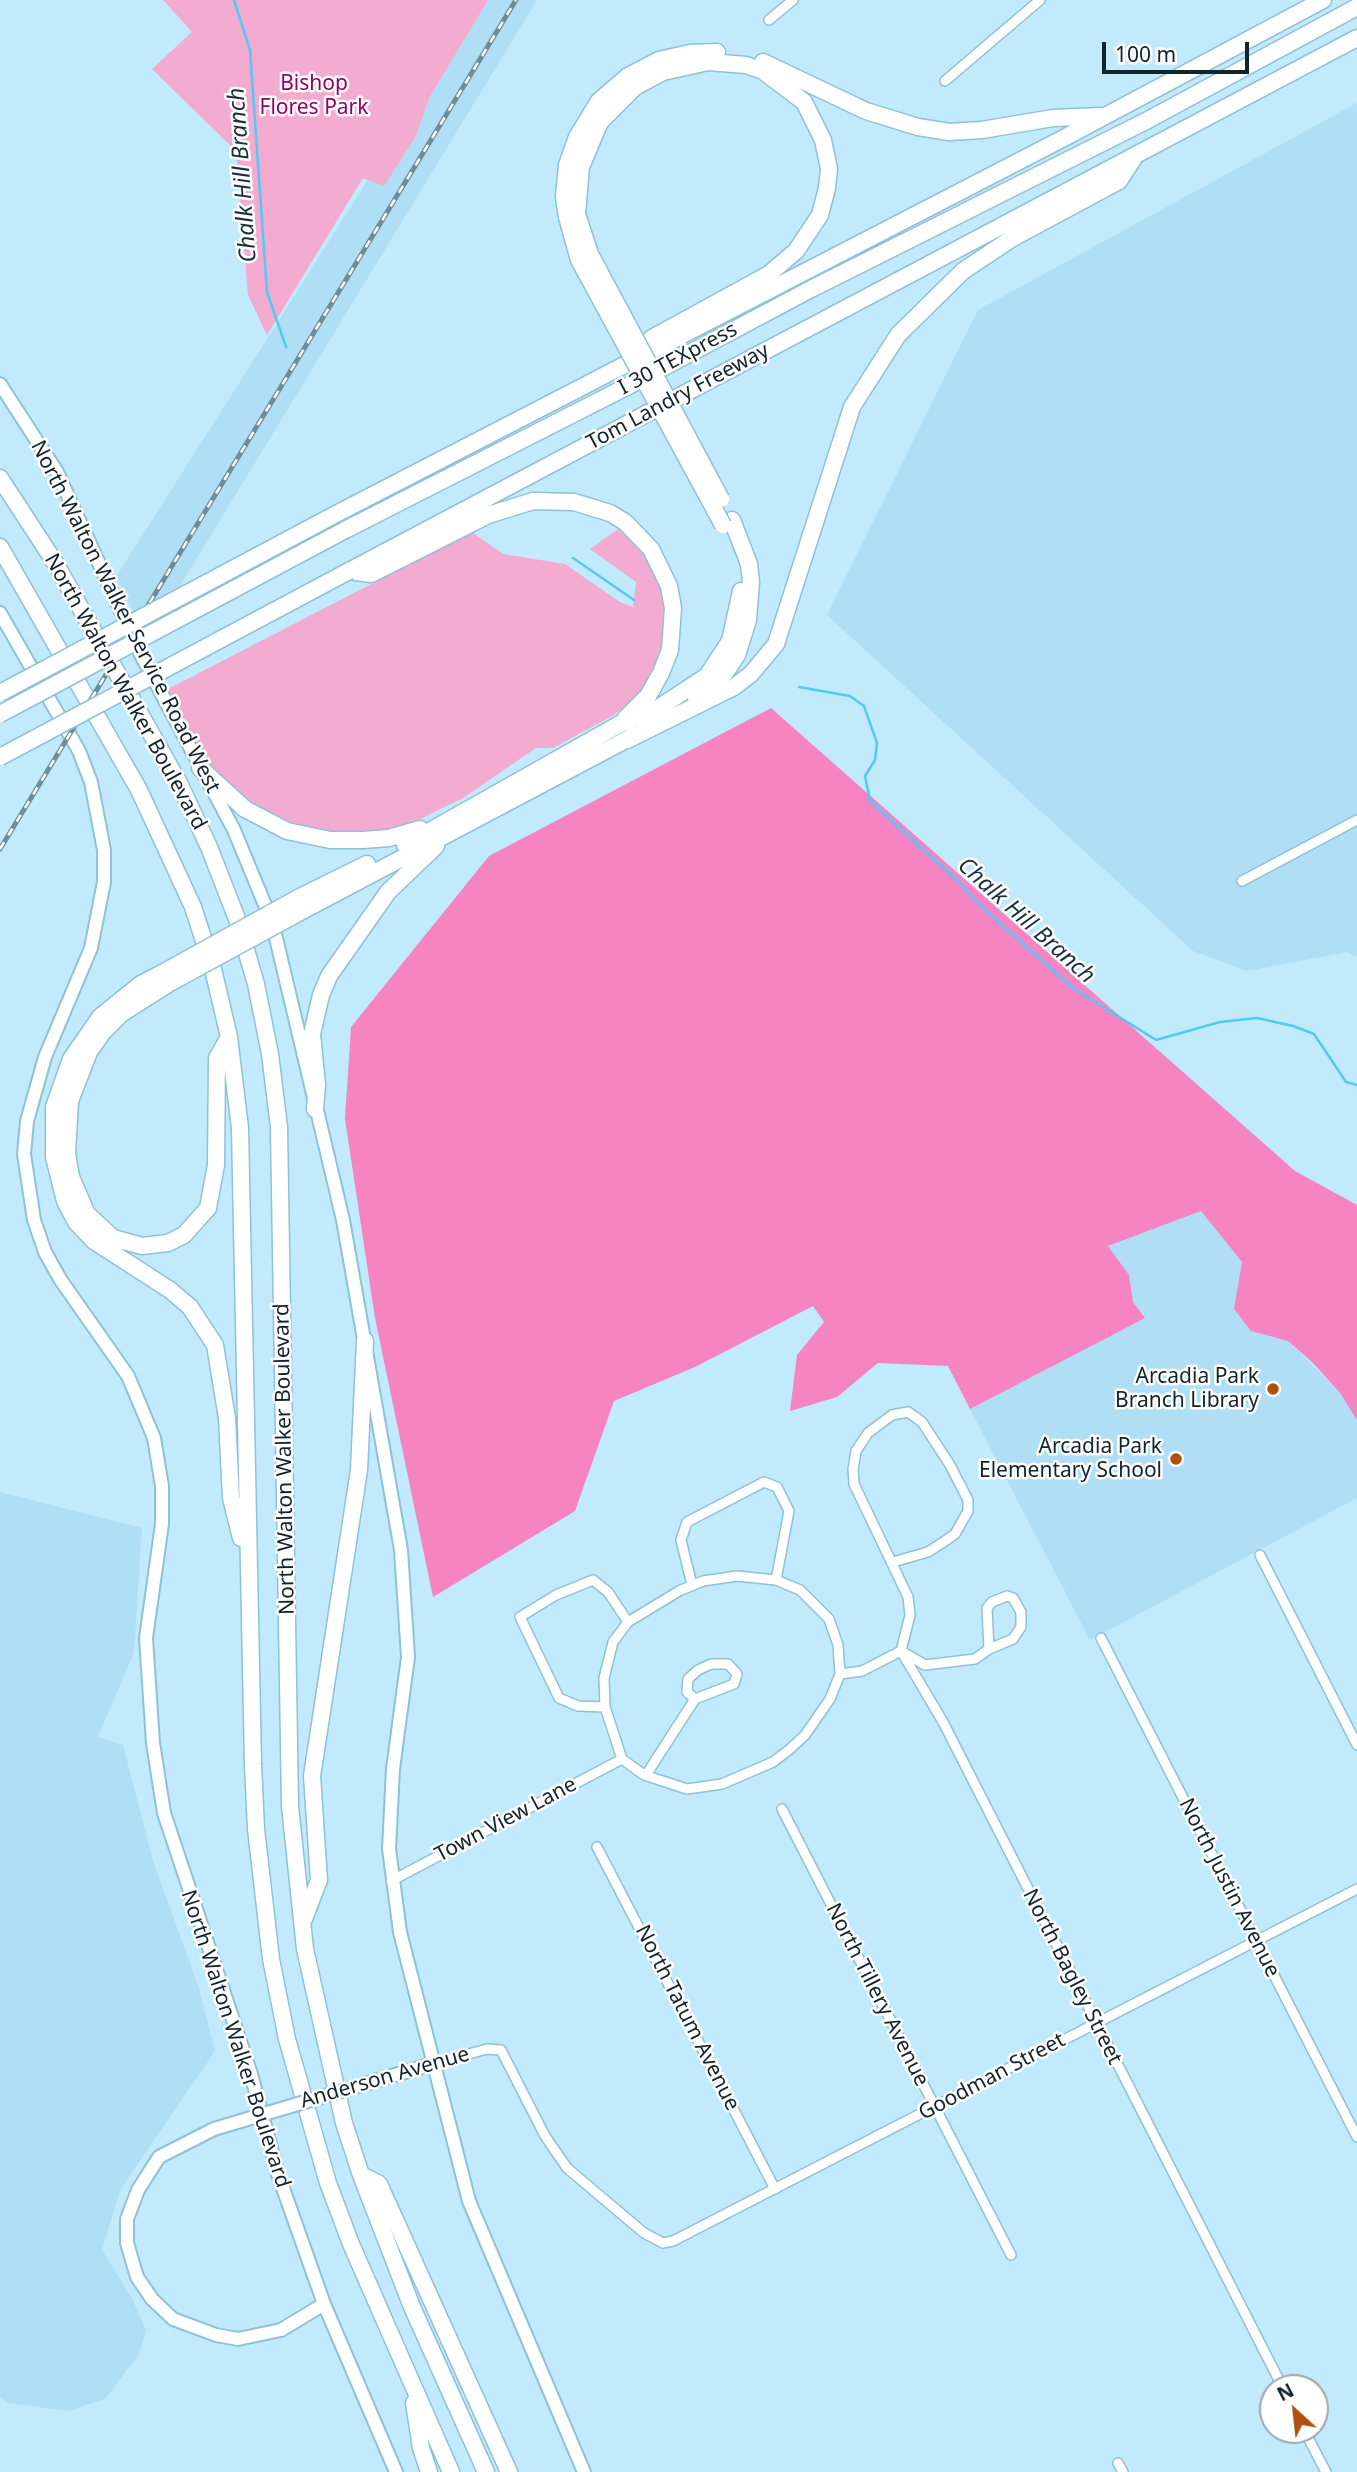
<!DOCTYPE html>
<style>
body{margin:0}
#map{position:relative;width:1357px;height:2472px;overflow:hidden;background:#c1eafc;font-family:"Noto Sans",sans-serif}
canvas{display:block}
.north{position:absolute;left:1259px;top:2374px;width:70px;height:70px;box-sizing:border-box;background:#fff;border:2px solid #9fa7ab;border-radius:50%;rotate:333deg;font-size:19px;font-weight:700;line-height:28px;text-align:center;color:#10242d}
.north::after{content:'';display:block;margin:auto;width:24px;height:32px;background:#b1500e;clip-path:polygon(50% 0,100% 100%,50% 72%,0 100%)}
.scale{position:absolute;left:1102px;top:42px;width:147px;height:32px;box-sizing:border-box;border:4px solid #10242d;border-top:0;padding-left:9px;font-size:21px;line-height:24px;white-space:nowrap;color:#10242d;-webkit-text-stroke:5px #fff;paint-order:stroke}
</style>
<div id="map">
<canvas width="1357" height="2472"></canvas>
<div class="north">N</div>
<div class="scale">100 m</div>
</div>
<script>
const g = document.querySelector('canvas').getContext('2d');
g.lineJoin = 'round';
function fillPath(path, color) {
  g.fillStyle = color;
  g.fill(path, 'evenodd');
}
function toPath(rows) {
  const path = new Path2D();
  for (const r of rows) {
    path.moveTo(r[0], r[1]);
    for (let i = 2; i < r.length; i += 2) path.lineTo(r[i], r[i + 1]);
  }
  return path;
}
function trace(path, color, width, dash) {
  g.strokeStyle = color;
  g.lineWidth = width;
  g.lineCap = dash ? 'butt' : 'round';
  g.setLineDash(dash || []);
  g.stroke(path);
}
function drawText(font, color, halo, rows, align = 'center') {
  g.font = font + ' "Noto Sans",sans-serif';
  g.lineWidth = 5;
  g.setLineDash([]);
  g.textBaseline = 'middle';
  g.strokeStyle = halo;
  g.fillStyle = color;
  for (const [text, x, y, turn = 0] of rows) {
    g.save();
    g.translate(x, y);
    g.rotate((+turn || 0) * Math.PI / 180);
    g.textAlign = isNaN(turn) ? turn : align;
    if (halo) g.strokeText(text, 0, 0);
    g.fillText(text, 0, 0);
    g.restore();
  }
}
const built = toPath([
 [482,0,537,0,147,640,116,577],
 [1357,103,1357,957,1347,952,1247,971,1193,951,827,615,978,310],
 [1201,1211,1242,1262,1235,1309,1251,1331,1288,1341,1340,1393,1357,1420,1357,1498,1090,1640,970,1409,1144,1318,1133,1302,1129,1275,1108,1246],
 [0,1492,142,1528,134,1652,98,1737,123,1745,153,1861,199,1988,215,2051,120,2190,102,2250,132,2298,146,2331,139,2354,105,2399,68,2411,9,2403,0,2397]
]);
const green = toPath([
 [163,0,488,0,429,98,416,136,384,186,363,178,267,335,248,295,236,151,152,69,192,32],
 [618,529,647,557,660,581,667,608,663,652,648,682,632,701,612,716,553,748,536,748,463,798,410,824,381,831,336,832,293,823,265,811,240,794,208,763,166,690,472,532,503,554,565,564,620,602,633,607,636,582,590,549]
]);
const forest = toPath([
 [771,708,1295,1171,1357,1205,1357,1420,1340,1393,1313,1363,1288,1341,1251,1331,1234,1309,1242,1262,1201,1211,1108,1246,1129,1275,1133,1302,1145,1318,970,1409,948,1366,878,1363,837,1397,790,1411,797,1355,824,1322,813,1306,695,1367,614,1401,575,1511,433,1597,375,1318,345,1119,351,1027,489,856]
]);
const stream = toPath([
 [234,0,250,50,267,292,286,347],
 [573,558,634,600],
 [799,687,850,696,864,706,877,743,875,760,865,776,870,801,959,882,977,903,1073,988,1156,1040,1220,1022,1257,1018,1293,1026,1314,1034,1346,1082,1357,1085]
]);
const street = toPath([
 [769,20,793,0],
 [945,81,1040,0],
 [1242,881,1357,820],
 [1260,1555,1357,1745],
 [893,1562,928,1552,942,1543,955,1534,968,1511,968,1500,950,1465,922,1422,908,1412,892,1415,868,1433,856,1451,853,1469,854,1484,908,1597,910,1615,901,1651,943,1722,1283,2388],
 [737,1576,776,1580,800,1590,829,1619,838,1645,840,1674,830,1699,805,1735,790,1749,773,1762,722,1784,687,1789,644,1775,622,1759,605,1707,604,1678,613,1642,628,1622,679,1591,703,1581,737,1576],
 [692,1585,681,1540,687,1522,764,1482,777,1487,789,1511,776,1580],
 [1007,1596,1013,1598,1021,1612,1021,1627,1013,1639,989,1649,987,1608,992,1602,1007,1596],
 [1101,1638,1357,2137],
 [840,1674,862,1671,901,1651,925,1665,975,1659,989,1649],
 [605,1707,578,1706,559,1698,520,1617,556,1595,593,1580,608,1592,628,1622],
 [646,1775,695,1699,734,1684,737,1674,728,1664,711,1664,698,1670,688,1679,687,1692,695,1699],
 [782,1809,1011,2255],
 [597,1847,775,2189],
 [391,1881,622,1759],
 [432,2064,487,2049,501,2050,545,2136,567,2168,644,2233,663,2243,673,2241,1357,1889],
 [1304,2430,1326,2472],
 [1118,2463,1123,2472]
]);
const secondary = toPath([
 [0,384,57,472,141,655,234,830,265,905,276,938,343,1220,401,1550,408,1657,393,1769,389,1849,400,1932,469,2201,584,2472],
 [0,613,79,751,91,782,104,850,104,882,91,948,45,1057,27,1121,24,1154,34,1220,45,1252,60,1279,128,1376,154,1438,162,1486,162,1524,146,1638,153,1743,164,1813,251,2074,278,2174,324,2304,396,2472],
 [405,2072,432,2064],
 [214,2129,159,2157,138,2190,127,2219,127,2243,137,2277,152,2299,173,2319,216,2335,238,2339,281,2330,324,2304]
]);
const highway = toPath([
 [763,62,866,111,918,127,949,132,982,130,1053,118,1100,116],
 [577,214,581,167,600,122,635,87,663,72,708,62,746,65,763,71,804,102,823,140,829,169,827,188,820,215,796,251,769,274,652,338,636,355],
 [567,217,564,197,567,165,577,137,599,101,628,76,659,60,690,53,717,52],
 [0,478,54,561,179,783,209,847,237,919,256,984,270,1054,279,1127,290,1806,305,1949,344,2123,361,2175,412,2307,486,2472],
 [336,514,1062,139,1323,0],
 [345,530,634,383,811,289,1146,121,1357,7],
 [0,547,139,790,193,907,213,969,229,1037,240,1128,253,1764,256,1829,271,1959,287,2039,328,2183,351,2244,451,2472],
 [349,571,1357,38],
 [349,571,371,574,488,515,533,501,574,502,610,513,625,522,651,549,669,586,673,608,670,650,661,673,648,696,625,719],
 [696,698,725,673,737,655,748,620,751,582,749,564,732,520],
 [627,740,734,687,751,674,776,644,852,407,898,335,963,271,1011,239,1119,181,1134,158],
 [200,768,245,809,287,831,330,840,363,840,389,838,420,829],
 [405,845,618,725,657,709,707,676,730,641,741,591],
 [298,898,367,864],
 [302,911,635,735],
 [164,972,141,984,100,1017,71,1059,54,1107,54,1157,65,1201,76,1222,94,1241,170,1290,190,1307,215,1345,227,1418,231,1498,241,1538],
 [168,984,121,1014,103,1032,89,1052,70,1101,67,1153,71,1177,87,1214,113,1238,142,1246,168,1243,184,1235,208,1208,216,1165,217,1058,229,1037],
 [315,1109,317,1085,312,1034,321,995,329,976,388,892,436,846],
 [304,1919,319,1880,312,1776,359,1470,365,1341],
 [361,2175,379,2184,509,2472],
 [414,2403,421,2448,429,2472]
]);
const rail = toPath([
 [0,849,516,0]
]);
const secondaryBridge = toPath([
 [214,2129,405,2072]
]);
const highwayBridge = toPath([
 [577,214,590,254,721,499],
 [567,217,579,260,723,525],
 [0,693,336,514],
 [0,714,345,530],
 [0,757,349,571],
 [164,972,298,898],
 [168,984,302,911]
]);
const markers = [
 [1273,1389,7,"#b1500e"],
 [1176,1459,7,"#b1500e"]
];
const parkNames = [
 ["Bishop",314,84],
 ["Flores Park",314,108]
];
const streetNames = [
 ["I 30 TEXpress",678,359,-28],
 ["Tom Landry Freeway",678,397,-28],
 ["North Walton Walker Service Road West",125,617,63],
 ["North Walton Walker Boulevard",125,692,61],
 ["North Walton Walker Boulevard",285,1459,-91],
 ["Town View Lane",506,1820,-28],
 ["North Justin Avenue",1229,1888,63],
 ["North Bagley Street",1072,1977,63],
 ["North Tillery Avenue",877,1995,63],
 ["North Tatum Avenue",687,2018,63],
 ["North Walton Walker Boulevard",235,2039,72],
 ["Goodman Street",992,2077,-28],
 ["Anderson Avenue",385,2078,-16]
];
const poiNames = [
 ["Arcadia Park",1259,1377],
 ["Branch Library",1259,1401],
 ["Arcadia Park",1162,1447],
 ["Elementary School",1162,1471]
];
const waterNames = [
 ["Chalk Hill Branch",243,175,-94],
 ["Chalk Hill Branch",1026,921,42]
];
fillPath(built, '#b0def4');
fillPath(green, '#f3abd0');
fillPath(forest, '#f683c2');
trace(stream, '#52caf9', 2.5);
trace(street, '#8fc1d8', 12);
trace(secondary, '#8fc1d8', 16);
trace(highway, '#8fc1d8', 19);
trace(street, '#fff', 9);
trace(secondary, '#fff', 12);
trace(highway, '#fff', 16);
trace(rail, '#6e8d9b', 5);
trace(rail, '#fff', 2.5, [8]);
trace(secondaryBridge, '#8fc1d8', 16, []);
trace(highwayBridge, '#8fc1d8', 19, []);
trace(secondaryBridge, '#fff', 12);
trace(highwayBridge, '#fff', 16);
for (const [x, y, r, color] of markers) {
  const dot = new Path2D();
  dot.arc(x, y, r, 0, 2 * Math.PI);
  g.fillStyle = color;
  g.fill(dot);
  trace(dot, '#fff', 2.5);
}
drawText('21px', '#940066', '#fff', parkNames);
drawText('21px', '#10242d', '#fff', streetNames);
drawText('21px', '#10242d', '#fff', poiNames, 'right');
drawText('italic 23px', '#17303b', '#fff', waterNames);
</script>
